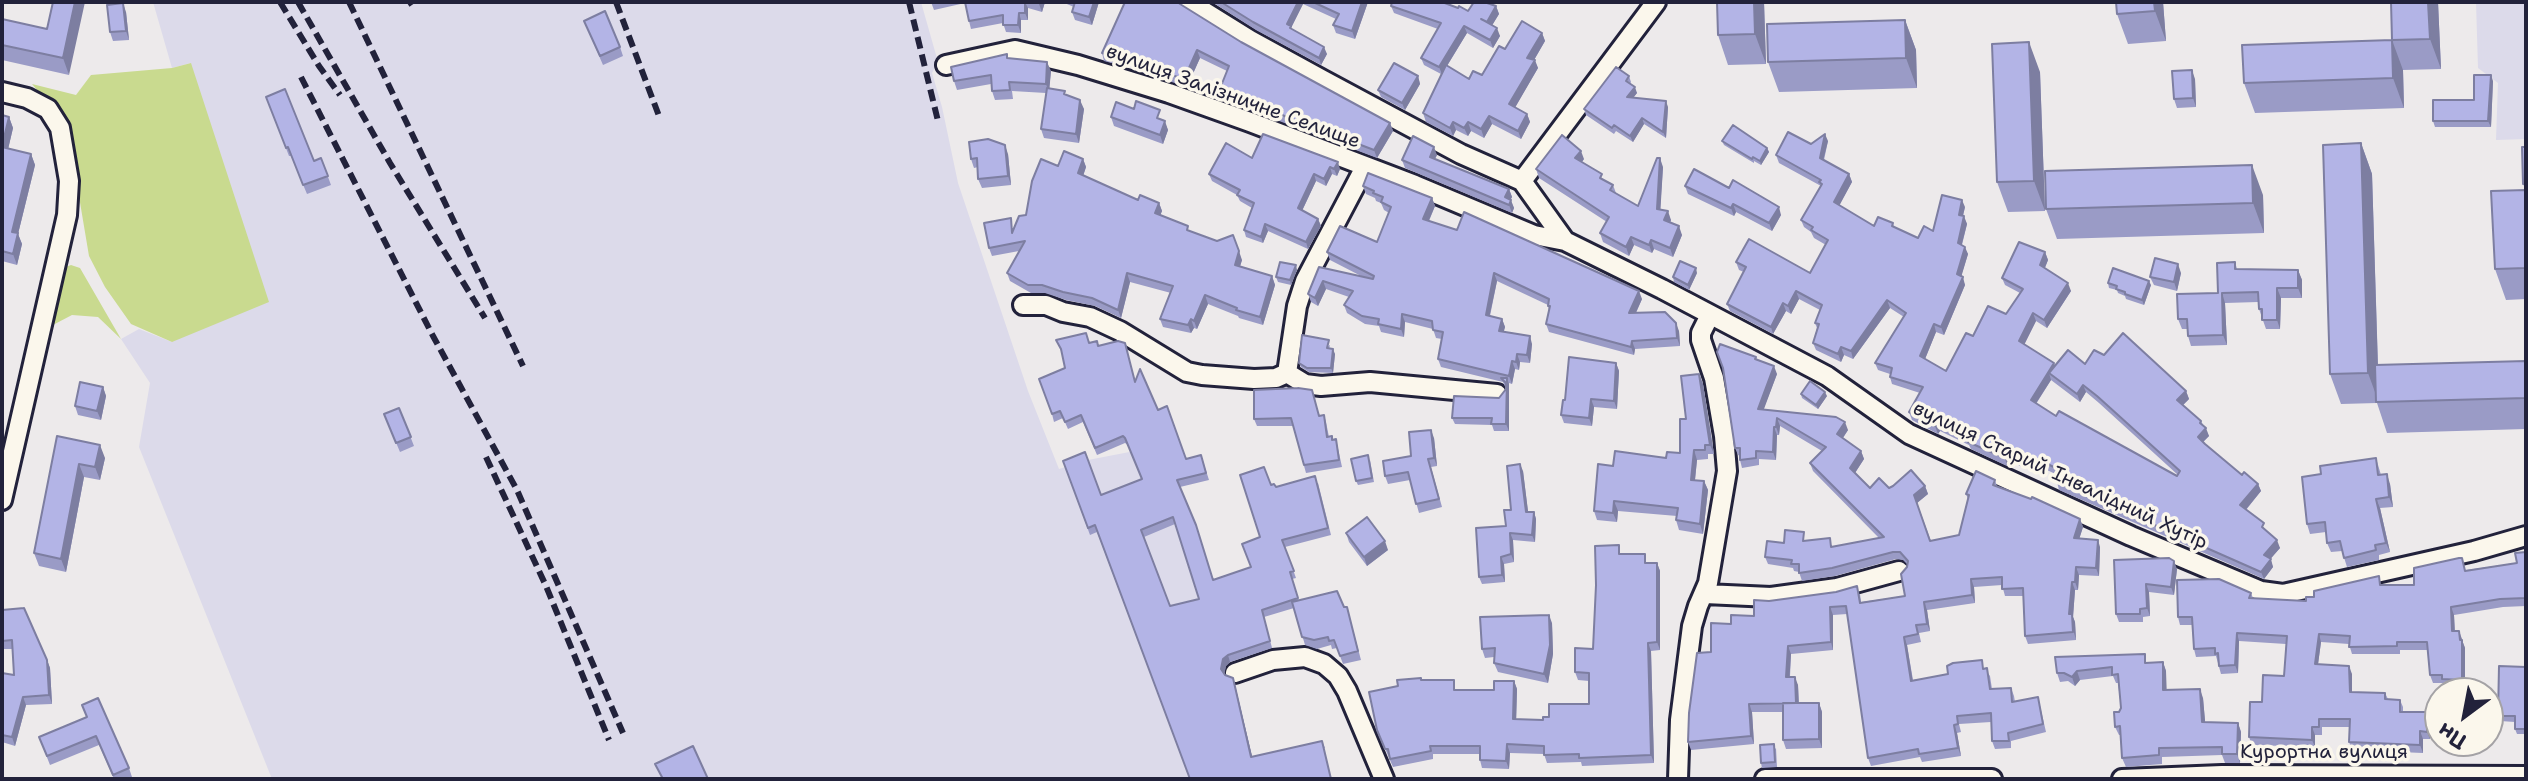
<!DOCTYPE html>
<meta charset="utf-8">
<style>
body{margin:0}
#map{position:relative;width:2528px;height:781px;overflow:hidden;background:#edeaeb;font-family:"Shantell Sans",sans-serif}
canvas{display:block}
.frame{position:absolute;inset:0;border:4px solid #22223b;pointer-events:none}
.north{position:absolute;left:2424px;top:677px;width:80px;height:80px;box-sizing:border-box;background:#fbf7ec;border:2px solid #a4a2a5;border-radius:50%;rotate:212deg;font-size:22px;font-weight:700;line-height:32px;text-align:center;color:#22223b}
.north::after{content:'';display:block;margin:auto;width:28px;height:36px;background:#22223b;clip-path:polygon(50% 0,100% 100%,50% 72%,0 100%)}
</style>
<div id="map">
<canvas width="2528" height="781"></canvas>
<div class="frame"></div>
<div class="north">Пн</div>
</div>
<script>
const g = document.querySelector('canvas').getContext('2d');
g.lineJoin = 'round';
function fillPath(path, color) {
  g.fillStyle = color;
  g.fill(path, 'evenodd');
}
function toPath(rows) {
  const path = new Path2D();
  for (const r of rows) {
    path.moveTo(r[0], r[1]);
    for (let i = 2; i < r.length; i += 2) path.lineTo(r[i], r[i + 1]);
  }
  return path;
}
function trace(path, color, width, dash) {
  g.strokeStyle = color;
  g.lineWidth = width;
  g.lineCap = dash ? 'butt' : 'round';
  g.setLineDash(dash || []);
  g.stroke(path);
}
function drawText(font, color, halo, rows, align = 'center') {
  g.font = font + ' "Shantell Sans",sans-serif';
  g.lineWidth = 7;
  g.setLineDash([]);
  g.textBaseline = 'middle';
  g.strokeStyle = halo;
  g.fillStyle = color;
  for (const [text, x, y, turn = 0] of rows) {
    g.save();
    g.translate(x, y);
    g.rotate((+turn || 0) * Math.PI / 180);
    g.textAlign = isNaN(turn) ? turn : align;
    if (halo) g.strokeText(text, 0, 0);
    g.fillText(text, 0, 0);
    g.restore();
  }
}
const built = toPath([
 [153,2,921,2,938,62,932,73,942,107,958,183,1028,391,1059,469,1088,460,1145,449,1198,532,1219,603,1269,635,1274,656,1232,670,1257,779,272,779,139,447,150,383,121,339,139,329,172,342,191,63,172,68],
 [2476,2,2526,2,2526,139,2496,140,2498,83,2478,68]
]);
const green = toPath([
 [191,63,269,302,172,342,131,324,105,287,89,256,67,125,32,84,76,95,91,75,172,68],
 [71,265,80,268,121,339,98,317,72,315,51,326,63,268]
]);
const street = toPath([
 [1189,2,1250,40,1323,80,1461,154,1522,181,1565,241],
 [946,65,1015,50,1078,65,1169,93,1250,122,1415,185,1534,235,1565,241,1662,289,1827,376,1909,434,2131,536,2261,591,2283,594,2474,551,2526,536],
 [2,92,27,98,48,109,60,128,69,181,67,215,2,500],
 [1522,181,1656,2],
 [1023,305,1046,305,1063,312,1090,317,1120,331,1187,372,1202,375,1254,379,1276,378,1287,373,1305,384,1321,386,1370,382,1497,394],
 [1287,373,1297,306,1305,281,1365,167],
 [1705,594,1771,597,1837,588,1899,571],
 [1235,673,1273,660,1305,657,1324,664,1338,676,1347,691,1384,779],
 [1678,779,1680,720,1692,626,1698,606,1708,583,1727,471,1724,436,1714,378,1701,340,1701,333,1710,315],
 [1765,779,1992,779],
 [2122,779,2222,775,2526,776]
]);
const rail = toPath([
 [280,2,319,66,340,95],
 [298,2,390,163,485,318],
 [349,2,523,366],
 [410,2,412,5],
 [616,2,659,116],
 [909,2,938,121],
 [301,77,433,336,517,490,623,733],
 [486,457,546,586,609,740]
]);
const wall = toPath([
 [53,2,69,75,2,60,2,19,47,29],
 [931,2,1045,2,1042,12,1028,8,1028,20,1021,20,1021,33,1006,32,1003,23,971,29,969,21,965,3,934,10],
 [1062,2,1099,2,1092,25,1075,20,1072,12,1074,7],
 [1212,2,1368,2,1355,39,1336,33,1333,25,1336,19,1303,4,1291,28,1327,54,1321,65,1256,30],
 [1764,2,1766,64,1728,65,1718,35],
 [2163,2,2166,41,2128,44,2117,14],
 [2391,2,2438,2,2441,69,2403,70,2404,108,2255,113,2244,83,2392,40],
 [1180,4,1241,42,1390,123,1393,131,1377,158,1221,99,1219,91,1227,71,1200,58,1187,87,1144,73,1121,61,1119,65,1104,61,1102,53],
 [1391,6,1468,11,1496,6,1499,14,1492,25,1500,36,1493,48,1467,33,1447,66,1469,79,1482,75,1505,49,1542,33,1545,41,1534,60,1538,68,1515,107,1527,114,1530,122,1521,139,1492,124,1484,138,1471,131,1468,136,1456,130,1453,136,1426,122,1423,113,1441,74,1424,65,1421,58,1438,29,1394,13],
 [126,12,129,40,113,41,110,32],
 [1905,20,1916,50,1917,88,1779,92,1768,62],
 [584,21,620,47,623,56,603,65],
 [1009,58,1051,71,1049,89,1067,95,1084,109,1079,143,1044,138,1041,129,1046,93,1012,91,1013,99,995,100,992,91,991,84,957,90,954,81],
 [2040,72,2045,211,2008,212,1997,182],
 [1418,76,1420,84,1405,110,1381,97,1378,90],
 [1629,76,1631,82,1630,84,1637,93,1633,98,1668,107,1666,138,1644,124,1633,142,1616,131,1614,134,1586,115,1584,109],
 [2195,79,2196,107,2177,108,2174,99],
 [2493,81,2491,127,2435,127,2433,121,2474,100],
 [266,97,314,161,321,158,331,185,307,194,291,156,289,156],
 [2,115,9,117,13,128,8,149,31,154,35,165,18,234,22,244,17,265,2,261],
 [1111,117,1163,119,1168,130,1163,144,1114,126],
 [1263,134,1340,169,1337,176,1332,174,1326,186,1316,181,1302,211,1318,219,1321,226,1308,249,1268,231,1263,243,1246,237,1244,230,1252,208,1240,201,1237,195,1212,181,1209,174,1252,158],
 [1722,141,1767,148,1769,152,1761,165,1754,161,1754,163,1724,145],
 [1828,141,1824,160,1849,174,1852,182,1839,205,1874,226,1893,223,1894,228,1918,238,1933,231,1965,207,1963,216,1967,224,1962,245,1968,254,1961,276,1965,285,1944,335,1936,332,1925,359,1946,371,1973,336,2006,314,2020,293,2005,285,2002,278,2045,252,2048,260,2045,268,2071,291,2047,328,2036,321,2024,345,2055,366,2085,364,2104,355,2186,391,2189,399,2183,405,2201,421,2209,436,2203,442,2242,475,2258,484,2261,491,2246,510,2267,531,2280,548,2270,559,2273,567,2264,579,2059,490,2057,482,2060,476,2036,465,2035,468,2027,463,2024,468,2010,461,2007,466,1971,449,1969,445,1940,431,1938,434,1912,420,1909,412,1920,393,1892,384,1890,377,1890,374,1878,370,1875,363,1904,317,1890,308,1853,359,1844,355,1841,362,1816,350,1813,343,1817,328,1815,323,1820,310,1799,299,1791,314,1786,311,1773,334,1730,311,1727,304,1744,272,1739,270,1736,262,1810,273,1826,245,1814,238,1811,232,1804,227,1801,220,1821,186,1779,163,1776,155,1811,144],
 [2051,380,2080,402,2086,392,2099,403,2178,475,2177,476,2056,416,2036,404],
 [2361,143,2372,174,2378,365,2526,361,2526,429,2387,433,2377,403,2341,404,2330,374],
 [2526,147,2526,299,2506,300,2495,269,2526,190,2523,184],
 [1008,154,1011,185,982,188,978,179,978,167,974,168,971,159],
 [1437,155,1435,159,1509,189,1512,197,1510,200,1514,208,1512,213,1405,168,1402,160],
 [1083,159,1086,167,1083,176,1138,200,1159,203,1162,211,1160,215,1242,260,1240,266,1272,276,1275,285,1263,325,1239,318,1238,316,1208,304,1197,329,1194,328,1191,333,1163,327,1160,319,1171,293,1130,282,1121,318,1095,306,1066,300,1045,293,1031,293,1010,281,1007,273,1019,251,992,256,989,248,1014,228,1026,215,1058,166],
 [1584,159,1582,162,1604,180,1613,185,1616,193,1638,206,1663,167,1660,210,1671,220,1670,223,1682,235,1673,257,1654,249,1652,253,1634,245,1629,256,1603,242,1600,233,1607,222,1539,178,1536,169],
 [1363,186,1432,198,1435,206,1429,221,1642,299,1636,313,1679,331,1680,346,1635,349,1634,355,1549,332,1546,324,1549,311,1548,305,1497,281,1490,316,1502,319,1505,327,1503,332,1532,344,1530,363,1520,362,1519,370,1515,369,1512,384,1509,383,1509,431,1494,431,1492,425,1455,424,1452,418,1499,398,1506,389,1503,382,1441,367,1438,359,1442,339,1436,338,1433,329,1405,322,1404,337,1381,332,1379,326,1365,324,1347,313,1344,305,1349,297,1326,289,1318,306,1311,302,1308,294,1319,267,1363,277,1330,260,1327,252,1377,242,1389,213,1384,210,1381,203,1376,201,1375,198,1366,194],
 [1685,186,1729,188,1781,215,1772,231,1736,212,1734,216,1688,194],
 [2263,195,2264,233,2057,239,2046,209],
 [2235,262,2237,269,2298,270,2302,280,2302,298,2281,298,2280,329,2266,329,2259,309,2258,302,2225,303,2227,345,2191,346,2188,336,2188,329,2182,329,2178,319,2218,293],
 [1297,270,1291,285,1278,282,1276,277],
 [1697,273,1689,290,1674,282,1673,277],
 [2181,273,2177,291,2154,285,2150,277],
 [2108,283,2151,285,2144,305,2126,299,2125,296,2118,293,2117,290,2109,288],
 [1056,340,1090,343,1098,346,1125,343,1135,381,1158,410,1186,459,1201,455,1209,480,1180,487,1213,580,1251,567,1260,537,1271,485,1276,487,1318,483,1331,535,1285,547,1296,578,1292,579,1299,601,1344,607,1347,607,1361,660,1343,664,1337,648,1332,649,1331,645,1317,649,1305,645,1294,608,1264,617,1272,648,1230,662,1226,666,1224,674,1225,675,1233,678,1235,685,1252,757,1322,741,1325,748,1190,779,1097,532,1090,535,1063,461,1101,495,1142,479,1128,445,1125,443,1097,455,1083,422,1068,429,1063,418,1054,422,1052,414,1065,368,1062,353],
 [1175,524,1199,599,1170,606,1144,537],
 [1330,345,1329,349,1335,354,1333,373,1309,372,1301,367,1299,363],
 [1756,357,1757,360,1777,374,1763,410,1848,430,1843,438,1861,451,1864,459,1855,473,1870,488,1925,486,1928,494,1917,503,1931,541,1959,535,1968,499,1966,494,1995,480,1997,486,2080,519,2083,527,2079,539,2100,547,2099,576,2079,575,2078,590,2075,590,2073,617,2075,622,2076,640,2028,644,2025,636,2023,596,2005,596,2002,585,1974,587,1975,603,1927,610,1930,631,1919,633,1921,642,1907,645,1913,680,1985,669,1990,676,1992,689,2011,688,2014,696,2015,702,2038,697,2046,732,2011,741,2011,748,1995,749,1992,741,1991,722,1959,724,1961,732,1957,733,1961,756,1922,762,1920,757,1871,766,1868,758,1847,614,1833,615,1833,650,1791,654,1790,677,1798,685,1799,703,1819,703,1822,712,1822,748,1786,749,1783,740,1783,712,1752,712,1754,744,1691,750,1688,742,1711,652,1731,624,1754,616,1769,601,1860,594,1861,602,1905,596,1908,565,1903,560,1896,559,1835,576,1802,581,1799,572,1794,571,1793,568,1768,564,1765,557,1784,543,1807,541,1833,547,1879,538,1813,471,1810,463,1822,451,1780,426,1779,435,1777,435,1776,460,1759,459,1759,465,1742,468,1740,460,1740,456,1738,455,1735,448,1723,368],
 [1616,363,1619,371,1617,409,1594,407,1592,426,1564,423,1561,415,1565,400],
 [1699,374,1703,384,1714,454,1708,454,1708,459,1697,460,1695,480,1704,481,1708,490,1703,534,1679,530,1676,520,1677,516,1618,511,1617,522,1597,520,1594,511,1613,466,1666,458,1680,453,1686,419],
 [103,387,106,396,101,420,78,415,75,406],
 [1312,390,1319,416,1324,415,1326,422,1329,437,1333,440,1336,439,1342,467,1306,473,1293,426,1257,426,1254,419],
 [1801,394,1827,396,1818,409,1802,398],
 [399,408,414,446,400,452,384,414],
 [57,436,105,458,100,480,84,477,66,572,39,566,34,553],
 [1434,438,1437,466,1431,467,1442,507,1419,513,1410,480,1388,484,1385,476],
 [2376,458,2381,475,2390,484,2393,507,2380,508,2390,552,2379,555,2379,560,2347,567,2342,551,2331,552,2327,543,2326,532,2310,534,2307,524,2321,474],
 [1370,460,1374,482,1358,485,1356,481],
 [1523,471,1528,512,1534,512,1536,519,1535,542,1513,540,1514,562,1504,564,1505,582,1482,584,1479,577,1506,526],
 [1346,533,1388,550,1367,566,1349,542],
 [2526,552,2526,606,2503,607,2454,615,2455,631,2462,640,2465,648,2465,687,2445,687,2444,683,2433,683,2430,675,2428,650,2400,650,2400,654,2352,654,2349,644,2321,642,2318,664,2352,674,2352,692,2385,693,2388,699,2400,700,2403,707,2403,712,2430,720,2430,739,2423,739,2423,753,2352,750,2349,742,2350,727,2322,727,2322,735,2315,735,2315,747,2252,745,2249,737,2262,702,2284,676,2286,644,2239,641,2238,673,2221,674,2216,656,2196,657,2194,649,2192,625,2180,625,2178,617,2251,593,2253,598,2306,601,2314,597,2382,585,2414,585,2466,570,2517,563],
 [1622,554,1648,563,1657,563,1660,571,1660,650,1651,651,1654,763,1582,766,1581,762,1547,763,1544,754,1510,753,1509,769,1482,768,1480,760,1480,754,1433,754,1433,759,1393,767,1377,730,1422,680,1457,690,1494,690,1514,681,1517,689,1516,719,1543,720,1589,704,1589,681,1578,680,1575,672,1593,649],
 [2114,560,2177,569,2174,595,2149,592,2150,616,2143,617,2143,622,2119,622,2116,614],
 [2,610,47,660,50,668,52,704,26,705,15,746,2,742,2,673,14,675,13,649,2,649],
 [1552,623,1553,654,1548,683,1498,672,1494,663,1494,657,1485,658,1482,649],
 [2163,662,2166,671,2166,690,2203,698,2205,722,2238,723,2241,732,2240,763,2225,763,2222,755,2162,757,2162,764,2126,767,2122,758,2121,735,2119,735,2115,727,2121,708,2118,683,2116,683,2113,676,2080,680,2075,686,2068,681,2060,682,2057,673],
 [2526,667,2526,734,2517,734,2515,729,2515,722,2500,721,2498,716],
 [87,717,129,768,132,777,127,779,114,779,99,745,50,765,39,737],
 [1776,748,1777,767,1762,768,1761,763]
]);
const shadedWall = toPath([
 [75,2,85,2,69,75,63,58],
 [1025,2,1028,8,1028,20,1025,13],
 [1040,2,1045,2,1042,12,1039,4],
 [1094,2,1099,2,1092,25,1089,17],
 [1298,2,1303,2,1303,4,1291,28,1294,34,1287,24],
 [1362,2,1368,2,1355,39,1352,31],
 [1754,2,1764,2,1766,64,1755,34],
 [2154,2,2163,2,2166,41,2155,11],
 [2428,2,2438,2,2441,69,2430,39],
 [123,3,126,12,129,40,126,31],
 [1496,6,1499,14,1490,29,1487,22],
 [1019,13,1021,20,1021,33,1018,25],
 [1905,20,1916,50,1917,88,1906,58],
 [1464,26,1467,33,1442,74,1439,67],
 [1497,28,1500,36,1493,48,1490,40],
 [1542,33,1545,41,1530,67,1527,58],
 [2392,40,2403,70,2404,108,2393,78],
 [2029,42,2040,72,2045,211,2034,181],
 [1324,47,1327,54,1321,65,1319,58],
 [1197,50,1200,58,1187,87,1184,79],
 [1118,54,1121,61,1119,65,1116,57],
 [1535,60,1538,68,1512,113,1509,104],
 [1047,62,1051,71,1049,93,1046,84],
 [2192,70,2195,79,2196,107,2193,98],
 [2491,75,2493,81,2491,127,2488,121],
 [1418,76,1420,84,1405,110,1402,103],
 [1635,87,1637,93,1629,103,1627,97],
 [1080,100,1084,109,1079,143,1076,134],
 [1666,101,1668,107,1666,138,1663,132],
 [1527,114,1530,122,1521,139,1518,131],
 [1489,116,1492,124,1484,138,1481,129],
 [9,117,13,128,6,158,2,148],
 [1642,118,1644,124,1633,142,1630,136],
 [1165,121,1168,130,1163,144,1160,135],
 [1453,122,1456,130,1453,136,1450,128],
 [1468,122,1471,131,1468,136,1464,128],
 [1390,123,1393,131,1377,158,1374,150],
 [1825,134,1828,141,1822,165,1820,158],
 [2361,143,2372,174,2379,403,2368,373],
 [1005,145,1008,154,1011,185,1008,176],
 [1434,147,1437,155,1432,164,1430,157],
 [1767,148,1769,152,1761,165,1760,161],
 [1581,151,1584,159,1578,167,1575,158],
 [31,154,35,165,18,234,22,244,17,265,13,254,12,232],
 [1660,158,1663,167,1660,217,1657,209],
 [1083,159,1086,167,1081,182,1078,173],
 [1338,162,1340,169,1337,176,1334,169],
 [2252,165,2263,195,2264,233,2253,203],
 [1330,167,1332,174,1326,186,1324,179],
 [1314,174,1316,181,1300,215,1298,208],
 [1849,174,1852,182,1837,210,1834,202],
 [1509,189,1512,197,1508,205,1505,197],
 [1432,198,1435,206,1426,227,1423,219],
 [1511,200,1514,208,1512,213,1509,205],
 [1962,200,1965,207,1961,223,1959,215],
 [1159,203,1162,211,1158,221,1155,213],
 [1733,204,1736,212,1734,216,1731,208],
 [1779,207,1781,215,1772,231,1769,223],
 [1668,211,1671,220,1667,229,1664,220],
 [1964,216,1967,224,1960,251,1958,243],
 [1318,219,1321,226,1308,249,1306,242],
 [1265,224,1268,231,1263,243,1261,237],
 [1679,226,1682,235,1673,257,1670,248],
 [1631,237,1634,245,1629,256,1626,247],
 [1651,240,1654,249,1652,253,1649,245],
 [1965,247,1968,254,1960,281,1957,274],
 [1239,251,1242,260,1238,273,1235,265],
 [2045,252,2048,260,2043,272,2040,265],
 [2178,264,2181,273,2177,291,2174,282],
 [1296,265,1297,270,1291,285,1290,280],
 [1696,268,1697,273,1689,290,1688,285],
 [2298,270,2302,280,2302,298,2298,288],
 [1127,273,1130,282,1121,318,1118,310],
 [1494,273,1497,281,1488,323,1486,315],
 [1272,276,1275,285,1263,325,1260,317],
 [1963,277,1965,285,1944,335,1941,327],
 [1323,281,1326,289,1318,306,1315,298],
 [2149,281,2151,285,2144,305,2142,300],
 [2068,283,2071,291,2047,328,2044,320],
 [2277,288,2281,298,2280,329,2277,320],
 [1639,291,1642,299,1632,321,1629,313],
 [1796,291,1799,299,1791,314,1788,306],
 [2222,293,2225,303,2227,345,2223,335],
 [1205,295,1208,304,1197,329,1194,321],
 [1887,300,1890,308,1853,359,1851,351],
 [1783,303,1786,311,1773,334,1771,327],
 [2033,313,2036,321,2022,349,2019,341],
 [1402,314,1405,322,1404,337,1401,329],
 [1191,319,1194,328,1191,333,1188,325],
 [1502,319,1505,327,1502,339,1499,331],
 [1676,323,1679,331,1680,346,1677,338],
 [1934,324,1936,332,1923,364,1920,356],
 [1530,336,1532,344,1530,363,1527,355],
 [1632,341,1635,349,1634,355,1631,347],
 [1841,347,1844,355,1841,362,1838,354],
 [1333,349,1335,354,1333,373,1331,368],
 [1517,354,1520,362,1519,370,1516,362],
 [1512,361,1515,369,1512,384,1509,376],
 [1616,363,1619,371,1617,409,1614,401],
 [2054,363,2057,371,2049,373,2051,380,2033,408,2031,400],
 [1774,366,1777,374,1761,417,1758,409],
 [1699,374,1703,384,1714,454,1710,445],
 [1507,378,1509,384,1509,431,1506,424],
 [2083,385,2086,392,2080,402,2077,394],
 [103,387,106,396,101,420,97,411],
 [2186,391,2189,399,2180,408,2177,400],
 [1825,392,1827,396,1818,409,1816,405],
 [1591,399,1594,407,1592,426,1589,418],
 [1777,418,1780,426,1779,435,1776,427],
 [1845,422,1848,430,1840,442,1837,434],
 [1937,423,1940,431,1938,434,1935,426],
 [1774,427,1777,435,1776,460,1773,452],
 [2206,428,2209,436,2201,444,2198,437],
 [1431,430,1434,438,1437,466,1434,458],
 [100,445,105,458,100,480,95,467],
 [1694,450,1697,460,1694,489,1691,480],
 [1861,451,1864,459,1853,476,1850,468],
 [2007,453,2010,461,2007,466,2005,458],
 [2024,456,2027,463,2024,468,2021,460],
 [79,464,84,477,66,572,61,559],
 [1520,464,1523,471,1529,519,1526,512],
 [2387,474,2390,484,2393,507,2389,497],
 [1704,481,1708,490,1703,534,1700,524],
 [2258,484,2261,491,2243,513,2240,505],
 [1925,486,1928,494,1917,503,1914,495],
 [2376,499,2380,508,2390,552,2386,543],
 [1614,501,1618,511,1617,522,1613,513],
 [1534,512,1536,519,1535,542,1532,535],
 [2080,519,2083,527,2077,546,2074,538],
 [1510,533,1513,540,1514,562,1511,554],
 [2098,540,2100,547,2099,576,2096,568],
 [2277,540,2280,548,2267,563,2264,555],
 [1385,541,1388,550,1367,566,1364,557],
 [1501,557,1504,564,1505,582,1502,575],
 [2271,559,2273,567,2264,579,2261,572],
 [2174,561,2177,569,2174,595,2171,587],
 [1657,563,1660,571,1660,650,1657,642],
 [2076,567,2079,575,2078,590,2075,582],
 [1971,579,1974,587,1975,603,1972,595],
 [2072,582,2075,590,2073,617,2075,622,2076,640,2069,614],
 [2146,584,2149,592,2150,616,2147,608],
 [1924,602,1927,610,1930,631,1927,624],
 [1830,607,1833,615,1833,650,1831,642],
 [2451,607,2454,615,2455,639,2452,631],
 [1549,615,1552,623,1553,654,1548,683,1544,674],
 [2459,631,2462,639,2462,647,2462,640,2465,648,2465,687,2462,680],
 [2237,633,2239,641,2238,673,2235,665],
 [2319,634,2321,642,2317,672,2315,664],
 [1904,637,1907,645,1914,689,1911,681],
 [1648,643,1651,651,1654,763,1651,755],
 [1788,646,1791,654,1789,685,1786,677],
 [1228,655,1230,662,1226,666,1224,676,1221,669,1223,659],
 [47,660,50,668,52,704,49,695],
 [2163,662,2166,671,2167,699,2163,690],
 [2349,666,2352,674,2352,700,2350,692],
 [2077,671,2080,680,2075,686,2072,677],
 [1795,677,1798,685,1799,712,1796,704],
 [1233,678,1235,685,1254,764,1251,757],
 [1514,681,1517,689,1516,727,1513,719],
 [2200,689,2203,698,2206,731,2202,722],
 [23,697,26,705,15,746,12,737],
 [1819,703,1822,712,1822,748,1819,739],
 [1749,704,1752,712,1754,744,1751,736],
 [2427,712,2430,720,2430,739,2427,732],
 [2238,723,2241,732,2240,763,2237,754],
 [1954,725,1957,733,1961,756,1958,748],
 [2312,727,2315,735,2315,747,2312,740],
 [2420,731,2423,739,2423,753,2420,745],
 [1507,744,1510,753,1509,769,1506,761]
]);
const building = toPath([
 [53,2,75,2,63,58,2,45,2,19,47,29,53,2],
 [965,2,1025,2,1025,13,1019,13,1018,25,1003,25,1003,15,969,21,965,2],
 [1075,2,1094,2,1089,17,1072,12,1075,2],
 [1125,2,1178,2,1180,4,1241,42,1390,123,1374,150,1219,91,1229,66,1197,50,1184,79,1141,65,1118,54,1116,57,1102,53,1125,2],
 [1221,2,1298,2,1287,24,1291,26,1290,28,1324,47,1319,58,1253,22,1221,2],
 [1313,2,1362,2,1352,31,1333,25,1339,14,1313,2],
 [1392,2,1442,2,1458,8,1459,6,1468,11,1474,2,1484,2,1496,6,1487,22,1481,19,1497,28,1490,40,1464,26,1439,67,1421,58,1441,23,1391,6,1392,2],
 [1717,2,1754,2,1755,34,1718,35,1717,2],
 [2116,2,2154,2,2155,11,2117,14,2116,2],
 [2391,2,2428,2,2430,39,2392,40,2391,2],
 [123,3,126,31,110,32,107,5,123,3],
 [605,11,620,47,600,56,584,21,605,11],
 [1905,20,1906,58,1768,62,1767,24,1905,20],
 [1522,21,1542,33,1527,58,1535,60,1509,104,1527,114,1518,131,1489,116,1481,129,1468,122,1464,128,1453,122,1450,128,1423,113,1446,65,1469,79,1473,71,1482,75,1499,46,1505,49,1522,21],
 [2392,40,2393,78,2244,83,2242,45,2392,40],
 [2029,42,2034,181,1997,182,1992,44,2029,42],
 [1007,54,1007,58,1047,62,1046,84,1009,82,1010,90,992,91,991,75,954,81,951,67,1007,54],
 [1394,63,1418,76,1402,103,1378,90,1394,63],
 [1616,67,1629,76,1626,81,1635,87,1627,97,1666,101,1663,132,1642,118,1630,136,1614,125,1612,128,1584,109,1616,67],
 [2192,70,2193,98,2174,99,2172,71,2192,70],
 [2474,75,2491,75,2488,121,2433,121,2433,100,2474,100,2474,75],
 [1047,88,1065,91,1064,94,1080,100,1076,134,1041,129,1047,88],
 [285,89,314,161,321,158,328,176,303,185,288,147,286,148,266,97,285,89],
 [1136,101,1160,110,1157,118,1165,121,1160,135,1111,117,1116,102,1134,109,1136,101],
 [2,115,9,117,2,146,2,115],
 [1733,125,1767,148,1760,161,1753,157,1752,159,1722,141,1733,125],
 [1788,132,1811,144,1825,134,1820,158,1849,174,1834,202,1874,226,1878,217,1893,223,1892,226,1918,238,1924,226,1933,231,1942,195,1962,200,1959,215,1964,216,1958,243,1965,247,1957,274,1963,277,1941,327,1934,324,1920,356,1946,371,1966,333,1973,336,1988,306,2006,314,2023,289,2002,278,2019,242,2045,252,2040,265,2068,283,2044,320,2033,313,2019,341,2054,363,2031,400,2056,416,2059,411,2177,476,2180,471,2097,396,2083,385,2077,394,2049,373,2068,350,2085,364,2094,350,2104,355,2123,333,2186,391,2177,400,2201,421,2200,423,2206,428,2198,437,2205,444,2242,475,2244,472,2258,484,2240,505,2264,523,2262,527,2277,540,2264,555,2271,559,2261,572,2057,482,2062,471,2033,457,2032,460,2024,456,2021,460,2007,453,2005,458,1968,442,1968,439,1937,423,1935,426,1909,412,1923,387,1890,377,1892,368,1875,363,1906,313,1887,300,1851,351,1841,347,1838,354,1813,343,1819,324,1815,323,1822,305,1796,291,1788,306,1783,303,1771,327,1727,304,1746,267,1736,262,1749,239,1810,273,1828,240,1811,230,1813,227,1801,220,1822,184,1819,182,1821,180,1776,155,1788,132],
 [1263,134,1338,162,1334,169,1330,167,1324,179,1314,174,1298,208,1318,219,1306,242,1265,224,1261,237,1244,230,1254,203,1237,195,1240,190,1209,174,1226,143,1252,158,1263,134],
 [1562,135,1581,151,1575,158,1602,174,1600,178,1613,185,1610,190,1638,206,1657,158,1660,158,1657,209,1668,211,1664,220,1679,226,1670,248,1651,240,1649,245,1631,237,1626,247,1600,233,1609,217,1536,169,1562,135],
 [1413,136,1434,147,1430,157,1509,189,1505,197,1511,200,1509,205,1402,160,1413,136],
 [988,139,1005,145,1008,176,978,179,977,158,971,159,969,142,988,139],
 [2361,143,2368,373,2330,374,2323,145,2361,143],
 [2,147,31,154,12,232,18,233,13,254,2,251,2,147],
 [2522,147,2526,147,2526,184,2523,184,2522,147],
 [1064,151,1083,159,1078,173,1138,200,1140,195,1159,203,1155,213,1188,226,1187,230,1217,241,1233,235,1239,251,1235,265,1272,276,1260,317,1236,310,1237,308,1205,295,1194,321,1191,319,1188,325,1160,319,1173,286,1127,273,1118,310,1092,298,1063,292,1042,285,1028,285,1007,273,1025,241,989,248,984,223,1011,218,1012,233,1019,216,1026,215,1032,181,1041,159,1058,166,1064,151],
 [2252,165,2253,203,2046,209,2045,171,2252,165],
 [1694,169,1729,188,1733,180,1779,207,1769,223,1733,204,1731,208,1685,186,1694,169],
 [1368,173,1432,198,1423,219,1457,230,1464,212,1639,291,1629,313,1665,312,1676,323,1677,338,1632,341,1631,347,1546,324,1550,306,1548,306,1549,299,1494,273,1486,315,1502,319,1499,331,1530,336,1527,355,1517,354,1516,362,1512,361,1509,376,1438,359,1443,332,1433,330,1432,321,1402,314,1401,329,1378,324,1379,319,1362,316,1344,305,1353,291,1323,281,1315,298,1308,294,1319,267,1373,279,1374,276,1327,252,1340,226,1377,242,1391,207,1381,202,1383,197,1373,193,1374,191,1363,186,1368,173],
 [2526,190,2526,268,2495,269,2491,191,2526,190],
 [2155,258,2178,264,2174,282,2150,277,2155,258],
 [1680,261,1696,268,1688,285,1673,277,1680,261],
 [1280,262,1296,265,1290,280,1276,277,1280,262],
 [2235,262,2235,269,2298,270,2298,288,2277,288,2277,320,2262,320,2262,309,2259,309,2258,292,2222,293,2223,335,2188,336,2187,319,2178,319,2177,294,2218,293,2217,263,2235,262],
 [2113,268,2149,281,2142,300,2125,294,2125,292,2116,289,2117,286,2108,283,2113,268],
 [1086,333,1089,343,1097,341,1098,346,1118,341,1125,343,1135,382,1140,369,1158,410,1167,406,1186,459,1201,455,1206,473,1177,480,1196,525,1213,580,1251,567,1242,544,1260,537,1240,475,1264,467,1271,485,1274,484,1276,487,1315,476,1328,528,1282,540,1294,571,1290,572,1298,598,1262,610,1270,641,1228,655,1223,659,1221,669,1225,675,1233,678,1251,757,1322,741,1331,779,1190,779,1095,525,1088,528,1063,461,1085,452,1101,495,1142,479,1125,438,1123,436,1095,448,1081,415,1065,422,1060,411,1052,414,1039,379,1065,368,1061,349,1056,340,1086,333],
 [1173,517,1199,599,1170,606,1141,530,1143,529,1173,517],
 [1302,335,1329,340,1327,348,1333,349,1331,368,1307,368,1299,363,1302,335],
 [1720,344,1756,357,1755,359,1774,366,1758,409,1836,417,1845,422,1837,434,1861,451,1850,468,1870,488,1879,478,1889,488,1893,486,1911,470,1925,486,1914,495,1930,541,1959,535,1969,495,1966,494,1976,471,1995,480,1993,485,2031,499,2032,497,2080,519,2074,538,2098,540,2096,568,2076,567,2075,582,2072,582,2069,614,2072,614,2073,632,2025,636,2023,588,2002,589,2002,577,1971,579,1972,595,1924,602,1927,624,1916,625,1918,634,1904,637,1911,681,1948,674,1947,666,1953,663,1982,660,1983,669,1987,668,1990,689,2011,688,2012,702,2038,697,2043,724,2008,733,2009,741,1992,741,1991,713,1957,716,1958,724,1954,725,1958,748,1919,754,1918,749,1868,758,1846,606,1830,607,1831,642,1788,646,1786,677,1795,677,1796,703,1749,704,1751,736,1688,742,1689,713,1697,653,1711,652,1711,623,1731,624,1731,615,1754,616,1754,600,1769,601,1836,592,1857,586,1860,603,1905,596,1901,574,1907,567,1908,561,1900,552,1893,552,1832,568,1799,573,1799,564,1791,564,1792,560,1765,557,1767,541,1784,543,1785,530,1804,532,1803,541,1830,538,1831,547,1884,537,1810,463,1826,447,1777,418,1776,427,1774,427,1773,452,1756,451,1756,458,1740,460,1740,448,1735,448,1723,368,1717,352,1720,344],
 [1569,357,1616,363,1614,401,1591,399,1589,418,1561,415,1563,400,1565,400,1569,357],
 [2526,361,2526,398,2376,402,2375,365,2526,361],
 [1699,374,1710,445,1705,445,1705,450,1694,450,1691,480,1704,481,1700,524,1676,520,1678,508,1614,501,1613,513,1594,511,1598,464,1613,466,1615,451,1666,458,1667,452,1680,453,1680,419,1686,419,1681,376,1699,374],
 [1501,378,1507,378,1506,424,1491,424,1492,418,1452,418,1454,396,1499,398,1506,389,1506,383,1501,378],
 [1810,381,1825,392,1816,405,1801,394,1810,381],
 [80,382,103,387,97,411,75,406,80,382],
 [1298,388,1312,390,1319,416,1324,415,1327,437,1332,436,1332,440,1336,439,1339,460,1304,465,1291,418,1254,419,1254,390,1298,388],
 [399,408,411,437,396,443,384,414,399,408],
 [1431,430,1434,458,1428,459,1439,499,1416,504,1408,472,1385,476,1383,461,1411,456,1409,432,1431,430],
 [57,436,100,445,95,467,79,464,61,559,34,553,57,436],
 [1368,455,1372,478,1356,481,1351,459,1368,455],
 [2376,458,2378,475,2387,474,2389,497,2376,499,2386,543,2375,545,2376,550,2344,558,2340,541,2327,543,2325,522,2307,524,2302,477,2321,474,2320,466,2376,458],
 [1520,464,1526,512,1534,512,1532,535,1510,533,1511,554,1501,557,1502,575,1479,577,1476,528,1506,526,1504,510,1511,510,1507,466,1520,464],
 [1367,517,1385,541,1364,557,1346,533,1367,517],
 [1619,545,1619,554,1645,554,1645,563,1657,563,1657,642,1648,643,1651,755,1579,758,1579,754,1544,755,1544,746,1507,744,1506,761,1480,760,1480,746,1430,746,1431,751,1390,759,1388,749,1385,749,1377,730,1369,692,1398,686,1397,680,1421,678,1421,680,1454,680,1454,690,1494,690,1494,681,1514,681,1513,719,1543,720,1543,717,1549,717,1549,704,1589,704,1589,673,1575,672,1575,648,1593,649,1596,585,1595,546,1619,545],
 [2526,552,2526,598,2500,599,2451,607,2452,631,2459,631,2460,640,2462,640,2462,680,2442,679,2442,675,2430,675,2427,642,2397,642,2397,646,2349,647,2350,636,2319,634,2315,664,2349,666,2350,692,2385,693,2385,699,2400,700,2400,712,2427,712,2427,732,2420,731,2420,745,2349,742,2350,719,2319,719,2319,727,2312,727,2312,740,2249,737,2250,702,2262,702,2263,675,2284,676,2287,636,2237,633,2235,665,2219,666,2218,653,2215,654,2215,648,2194,649,2192,617,2178,617,2177,580,2219,579,2251,593,2249,598,2306,601,2306,597,2314,597,2314,591,2379,576,2380,585,2414,585,2414,568,2459,558,2462,558,2465,571,2517,563,2515,553,2526,552],
 [2169,558,2174,561,2171,587,2146,584,2147,608,2140,609,2140,614,2116,614,2114,560,2169,558],
 [1337,591,1344,607,1347,607,1358,651,1340,656,1334,640,1329,641,1328,637,1314,640,1302,637,1292,602,1337,591],
 [24,608,47,660,49,695,23,697,12,737,2,735,2,673,14,675,12,640,2,641,2,610,24,608],
 [1549,615,1550,645,1544,674,1494,663,1495,648,1482,649,1480,617,1549,615],
 [2145,654,2145,663,2163,662,2163,690,2200,689,2202,722,2238,723,2237,754,2222,754,2222,747,2159,748,2159,755,2122,758,2120,726,2115,727,2114,712,2119,712,2121,708,2118,674,2112,675,2112,667,2077,671,2072,677,2064,673,2057,673,2055,657,2145,654],
 [2499,666,2526,667,2526,729,2515,729,2515,716,2498,716,2499,666],
 [98,698,129,768,113,775,96,736,47,756,39,737,87,717,82,705,98,698],
 [1783,703,1819,703,1819,739,1783,740,1783,703],
 [1774,744,1775,762,1761,763,1760,745,1774,744],
 [693,746,708,779,663,779,655,764,693,746]
]);
const streetNames = [
 ["вулиця Залізничне Селище",1233,97,20],
 ["вулиця Старий Інвалідний Хутір",2060,476,25],
 ["Курортна вулиця",2324,753]
];
fillPath(built, '#dcdaea');
fillPath(green, '#c9da8f');
trace(street, '#22223b', 24);
trace(street, '#fbf7ec', 18);
trace(rail, '#22223b', 6, [12, 6]);
fillPath(wall, '#9a9bc6');
fillPath(shadedWall, '#7d7ea1');
fillPath(building, '#b3b4e6');
trace(building, '#7d7ea1', 2);
drawText('20px', '#22223b', '#fbf7ec', streetNames);
</script>
